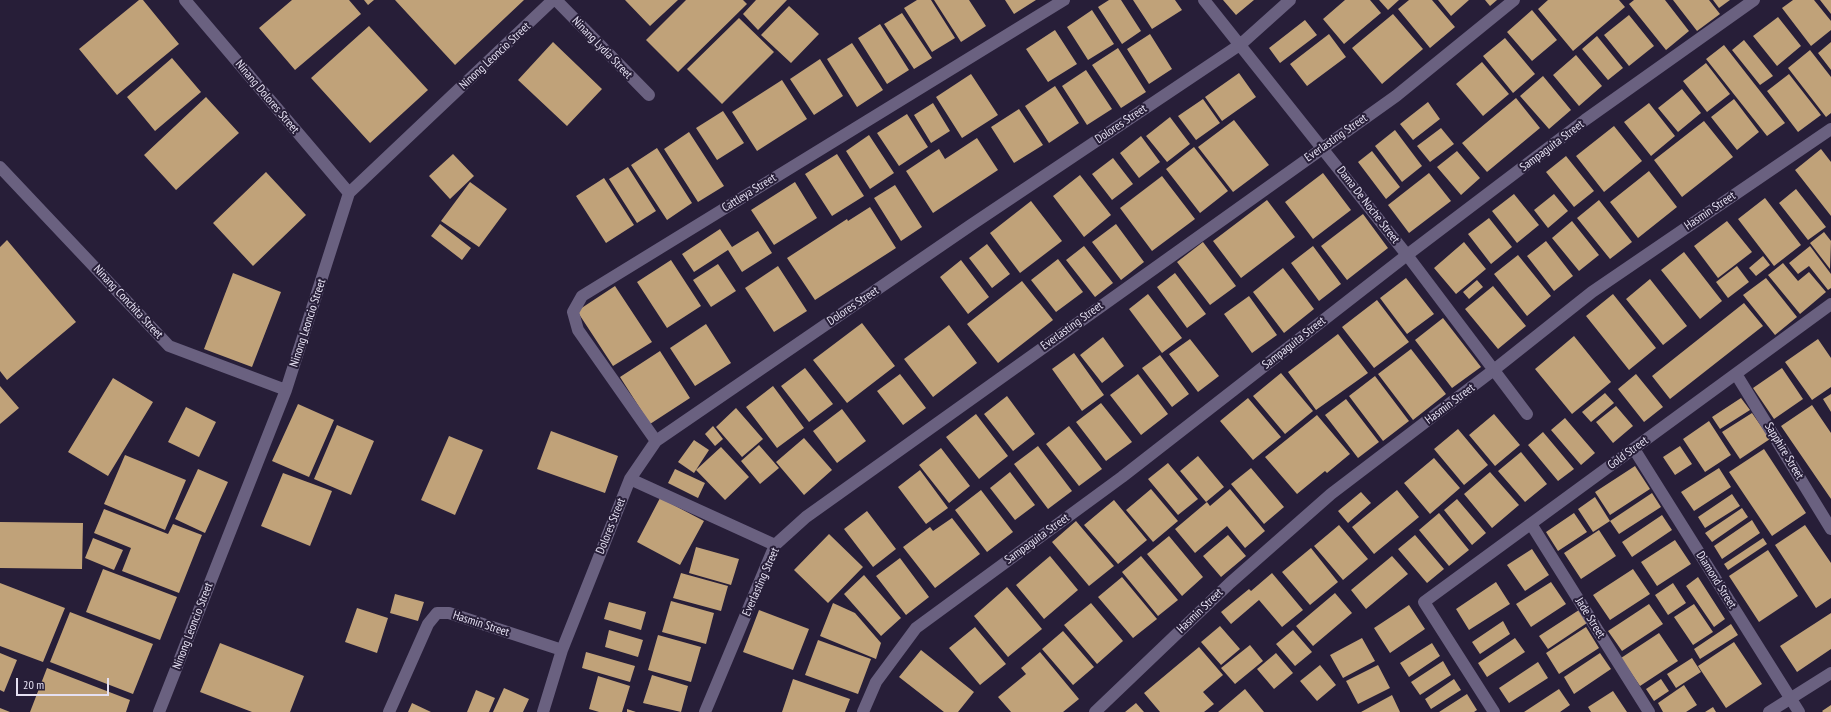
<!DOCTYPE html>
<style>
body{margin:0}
#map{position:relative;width:1831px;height:712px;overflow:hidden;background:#271e38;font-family:"PT Sans Narrow",sans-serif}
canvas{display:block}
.scale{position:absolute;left:16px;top:678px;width:93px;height:18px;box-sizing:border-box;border:2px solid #e5e0f2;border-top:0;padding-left:5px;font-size:12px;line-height:14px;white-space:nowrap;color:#e5e0f2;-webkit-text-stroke:3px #271e38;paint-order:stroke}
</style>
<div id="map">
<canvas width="1831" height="712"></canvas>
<div class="scale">20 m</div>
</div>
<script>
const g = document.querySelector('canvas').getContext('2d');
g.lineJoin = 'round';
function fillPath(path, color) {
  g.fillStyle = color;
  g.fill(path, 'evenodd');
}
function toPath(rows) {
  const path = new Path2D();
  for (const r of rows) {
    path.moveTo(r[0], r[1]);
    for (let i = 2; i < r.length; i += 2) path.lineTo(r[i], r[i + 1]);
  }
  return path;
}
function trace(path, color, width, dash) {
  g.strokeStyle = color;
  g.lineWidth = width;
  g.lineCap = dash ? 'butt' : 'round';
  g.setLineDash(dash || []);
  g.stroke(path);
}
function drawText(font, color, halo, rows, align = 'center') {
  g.font = font + ' "PT Sans Narrow",sans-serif';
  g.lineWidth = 4;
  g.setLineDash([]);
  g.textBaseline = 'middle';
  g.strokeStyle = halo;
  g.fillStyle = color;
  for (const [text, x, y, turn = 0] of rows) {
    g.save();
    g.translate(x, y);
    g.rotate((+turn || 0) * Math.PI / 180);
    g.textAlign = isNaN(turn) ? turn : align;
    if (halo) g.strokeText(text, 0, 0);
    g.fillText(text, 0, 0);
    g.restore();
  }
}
const building = toPath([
 [139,0,143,0,179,44,117,95,79,49],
 [292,0,349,0,361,14,295,70,259,28],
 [364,0,374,0,368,5],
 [395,0,524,0,455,65],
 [625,0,678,0,650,26],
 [686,0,743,0,747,4,678,72,646,40],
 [756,0,787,0,758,30,743,14],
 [917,0,931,0,955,38,932,52,904,8],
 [934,0,969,0,986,26,961,42],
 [1005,0,1036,0,1014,14],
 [1109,0,1121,0,1141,31,1122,44,1098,7],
 [1133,0,1175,0,1182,10,1152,29],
 [1223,0,1254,0,1236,15],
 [1345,0,1370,0,1381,13,1344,44,1323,19],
 [1379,0,1399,0,1388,10],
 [1409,0,1432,0,1455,27,1430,48,1398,9],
 [1438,0,1469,0,1451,16],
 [1485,0,1497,0,1490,6],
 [1548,0,1619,0,1625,7,1573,51,1538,9],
 [1634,0,1665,0,1689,31,1666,50,1629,4],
 [1673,0,1709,0,1720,14,1697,31],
 [1713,0,1730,0,1719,8],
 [1793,0,1814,0,1831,21,1831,30,1811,46,1782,8],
 [1820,0,1831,0,1831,14],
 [789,6,819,34,791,63,761,35],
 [1092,10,1114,44,1088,60,1067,27],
 [1532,10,1557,40,1532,61,1507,32],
 [902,13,932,58,914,69,884,24],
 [1393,14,1423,49,1382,84,1352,48],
 [1629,15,1654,46,1629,66,1604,35],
 [1778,17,1801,46,1777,66,1753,36],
 [739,18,774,52,722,104,687,69],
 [1305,20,1317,35,1280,63,1269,48],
 [880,24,909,70,887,84,858,38],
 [369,26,428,90,370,143,311,78],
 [1055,30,1077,64,1048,82,1026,49],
 [1150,34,1172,69,1149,84,1127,49],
 [1329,34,1346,57,1307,86,1290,64],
 [1597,36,1623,68,1608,80,1582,49],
 [1505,38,1535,74,1513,93,1483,56],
 [1744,40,1773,76,1760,85,1732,50],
 [553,42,602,89,567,126,518,80],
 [1831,42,1831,70,1818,53],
 [852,43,883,90,857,107,827,59],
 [1724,45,1785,123,1767,136,1706,59],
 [1118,48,1146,92,1121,108,1092,65],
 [1810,50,1831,77,1831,113,1826,117,1788,68],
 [1576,55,1602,86,1579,106,1553,75],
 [172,58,201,92,155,131,127,97],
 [820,59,843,96,814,115,790,79],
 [1482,62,1509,94,1483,116,1456,84],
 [1706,63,1730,94,1707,112,1683,81],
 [1086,70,1112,109,1087,125,1062,86],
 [1239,73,1256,97,1222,121,1205,97],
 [971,74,998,115,962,138,936,97],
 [1789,74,1821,115,1798,132,1767,91],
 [1543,76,1571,110,1549,129,1520,96],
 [782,80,807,119,757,151,732,112],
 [1055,86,1079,123,1049,143,1025,106],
 [1682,89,1701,113,1678,132,1658,108],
 [206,97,239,133,176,190,144,155],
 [1516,98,1540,128,1487,172,1462,143],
 [1203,99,1220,123,1196,140,1178,116],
 [1734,99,1759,132,1737,150,1711,117],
 [1428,102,1440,119,1413,140,1400,124],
 [933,103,950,131,931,143,914,115],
 [1649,103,1675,136,1651,156,1624,122],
 [1019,109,1043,145,1014,163,991,127],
 [723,111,744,143,717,160,696,128],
 [907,114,928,147,899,166,877,133],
 [1170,117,1190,144,1167,162,1146,136],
 [1234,120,1269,165,1233,192,1198,147],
 [1704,121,1733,157,1682,197,1654,160],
 [1614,126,1642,161,1604,192,1576,156],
 [1441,128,1454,144,1430,162,1417,146],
 [1395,130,1422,166,1402,182,1375,146],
 [689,132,724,186,698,202,664,149],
 [869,135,894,173,870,189,846,151],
 [1141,136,1160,162,1139,178,1120,153],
 [977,138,998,170,933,213,906,171,939,149,945,159],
 [1194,147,1228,191,1200,213,1166,169],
 [657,148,692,203,667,220,631,165],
 [1821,149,1831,162,1831,216,1795,170],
 [1372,151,1400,187,1386,199,1358,162],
 [1457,151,1480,178,1461,195,1437,167],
 [453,154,474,176,450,199,429,176],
 [837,154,864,196,832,216,805,174],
 [1566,156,1594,191,1574,207,1546,172],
 [1113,158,1133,184,1112,200,1092,174],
 [628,167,656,211,637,223,609,179],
 [1649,171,1677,207,1638,238,1610,202],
 [266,172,306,215,253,266,213,223],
 [1323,173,1351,210,1313,239,1285,202],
 [1429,173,1451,201,1409,233,1388,205],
 [1080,175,1111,215,1084,237,1053,196],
 [1162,176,1195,219,1152,251,1120,208],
 [604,178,634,225,606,243,576,196],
 [470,182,507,209,479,247,441,221],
 [795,182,817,218,774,245,751,210],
 [895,185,922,227,901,241,874,198],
 [1796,189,1826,227,1808,240,1779,203],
 [1514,194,1539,225,1517,243,1492,211],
 [1554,194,1568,211,1548,228,1534,210],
 [1765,198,1801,245,1774,266,1738,219],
 [1267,200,1295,237,1241,278,1213,241],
 [1599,200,1632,242,1610,259,1577,218],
 [1031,201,1062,241,1020,273,990,233],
 [870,207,896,248,815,300,787,258,847,219,848,221],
 [1363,214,1388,248,1347,280,1321,246],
 [1489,218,1512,247,1491,264,1468,234],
 [1572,221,1599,255,1579,271,1552,238],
 [1727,221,1752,252,1718,278,1694,246],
 [440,224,471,248,462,260,431,236],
 [1116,224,1144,262,1121,280,1092,242],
 [720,229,732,247,758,231,772,253,742,272,728,250,694,272,682,254],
 [1824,232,1831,241,1830,269,1810,243],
 [7,240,76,322,7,380,0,371,0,247],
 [1546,241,1573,276,1554,291,1527,256],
 [1203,242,1236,286,1210,305,1177,262],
 [1464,242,1486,269,1456,294,1434,268],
 [987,244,1010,274,992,288,969,258],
 [1084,246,1113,283,1095,297,1066,260],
 [1313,246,1341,284,1319,301,1291,263],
 [1810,246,1831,274,1831,288,1828,290,1809,266,1798,274,1789,263],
 [1684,252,1722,301,1700,319,1661,270],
 [1518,255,1551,296,1527,316,1494,274],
 [1763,256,1770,265,1756,276,1749,268],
 [1058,259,1083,292,1056,312,1031,280],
 [671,260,701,306,667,328,637,282],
 [961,260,989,297,968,314,940,277],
 [1783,263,1798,281,1809,272,1826,292,1800,314,1768,275],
 [718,264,736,291,711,307,693,280],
 [778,266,807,311,774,332,745,288],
 [1737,266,1749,282,1728,298,1716,282],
 [1283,268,1314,309,1284,333,1253,292],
 [233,273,281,292,252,367,204,349],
 [1175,273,1206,314,1187,328,1157,287],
 [1406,278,1434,314,1407,334,1380,298],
 [1766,278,1797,317,1775,335,1743,295],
 [1650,279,1687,326,1663,345,1626,299],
 [1477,280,1483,287,1469,299,1463,292],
 [1022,281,1053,320,998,363,967,324],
 [615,286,652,342,613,366,577,311],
 [1493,286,1526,326,1498,349,1465,309],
 [1148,294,1182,338,1162,353,1129,309],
 [1613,294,1656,348,1629,370,1586,316],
 [1249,296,1277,335,1252,353,1224,314],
 [1377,300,1409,342,1374,368,1342,327],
 [1744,303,1763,326,1670,399,1652,376],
 [1443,318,1481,367,1452,388,1415,340],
 [862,323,895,366,847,403,813,360],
 [706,324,731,363,695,386,670,348],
 [949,325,977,363,933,397,904,359],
 [1338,334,1368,373,1316,410,1288,372],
 [1574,336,1611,382,1572,414,1535,369],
 [1103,337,1124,366,1102,383,1080,355],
 [1190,339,1219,376,1198,392,1169,354],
 [1818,339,1831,358,1831,387,1812,400,1785,362],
 [1411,349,1446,394,1413,420,1378,374],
 [660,351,690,398,650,424,620,377],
 [1074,353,1104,395,1082,411,1052,369],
 [1160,355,1189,394,1172,407,1142,368],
 [805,368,833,404,809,422,781,386],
 [1782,368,1803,399,1774,419,1753,388],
 [1281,373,1313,411,1285,434,1253,396],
 [900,374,926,408,903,425,877,391],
 [1138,374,1168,414,1141,435,1110,395],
 [1636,374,1663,407,1644,422,1618,389],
 [1375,376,1409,421,1383,441,1349,396],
 [113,378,153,402,108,476,68,452],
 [0,386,19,408,0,424],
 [773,386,804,428,777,448,746,407],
 [1605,393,1614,403,1591,422,1582,412],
 [1831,394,1831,412,1823,399],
 [1007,396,1035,434,1013,451,984,414],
 [1248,398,1281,437,1253,460,1220,421],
 [1741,398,1750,410,1720,429,1712,417],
 [1346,399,1379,442,1358,458,1325,415],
 [1101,403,1132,442,1106,461,1076,422],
 [298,404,334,420,309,477,272,461],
 [1812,405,1831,433,1831,499,1781,426],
 [1616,406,1633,426,1613,443,1596,422],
 [186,407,216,422,199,457,168,442],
 [736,408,763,439,742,457,716,427],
 [842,409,866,441,837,463,813,431],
 [1752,413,1770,439,1740,459,1722,432],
 [976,414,1008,456,979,479,946,437],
 [1494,414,1520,445,1495,466,1469,435],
 [1317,415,1350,454,1327,473,1325,471,1297,494,1265,457],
 [1565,418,1595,453,1581,465,1551,430],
 [1709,421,1731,455,1705,472,1683,439],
 [337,425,374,441,351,495,314,479],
 [713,426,723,439,715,446,705,434],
 [1069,426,1102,469,1079,486,1046,444],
 [1458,429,1488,465,1464,485,1434,449],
 [551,431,618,456,605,493,537,469],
 [1543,432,1574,469,1558,481,1528,445],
 [449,436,483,450,455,515,421,500],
 [804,438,832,470,804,495,776,462],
 [694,440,709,450,694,473,678,462],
 [759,445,779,468,760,484,741,461],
 [1038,446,1072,491,1048,509,1014,464],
 [1680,446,1692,464,1675,475,1663,457],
 [721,447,749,477,725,500,696,470],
 [941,448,970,486,949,503,919,465],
 [1764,449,1806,513,1772,536,1729,472],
 [1521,452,1547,484,1525,502,1498,471],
 [125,455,186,480,165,530,104,504],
 [1198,456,1224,487,1206,502,1180,471],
 [1434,458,1460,488,1430,514,1404,483],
 [1168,463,1198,499,1178,515,1148,479],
 [1635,466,1650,489,1610,515,1595,492],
 [1251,468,1284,507,1264,524,1231,484],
 [1719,468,1731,487,1694,511,1681,492],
 [198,469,228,482,205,533,175,519],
 [675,469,705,483,698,498,668,483],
 [920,470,948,508,926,524,898,487],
 [1010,472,1035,505,1015,520,990,488],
 [1490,472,1519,505,1492,528,1464,494],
 [283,473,332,491,310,546,261,526],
 [1151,489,1178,521,1153,542,1126,510],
 [1230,489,1265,531,1245,548,1227,526,1195,553,1175,529,1207,502,1210,506],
 [981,490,1013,532,987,552,955,510],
 [1397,490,1419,517,1374,554,1352,527],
 [1361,492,1371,503,1348,523,1338,511],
 [1652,493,1661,507,1619,534,1610,521],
 [1732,494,1740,506,1705,528,1698,517],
 [1595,497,1610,521,1593,532,1578,509],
 [660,498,704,521,680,565,637,542],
 [1457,499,1486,533,1472,545,1444,510],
 [1114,500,1147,540,1118,564,1084,525],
 [1742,508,1748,517,1712,542,1705,533],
 [104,509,168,534,173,524,202,535,179,593,122,571,131,548,94,533],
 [867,511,896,549,873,567,844,529],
 [1439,513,1469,550,1449,566,1419,530],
 [1574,513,1587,532,1558,551,1546,532],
 [1662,515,1672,530,1632,557,1622,542],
 [952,518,980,554,935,588,903,547,930,527,933,531],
 [1752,520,1760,533,1722,559,1714,546],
 [1076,521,1114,566,1089,586,1052,542],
 [0,522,83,523,82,569,0,568],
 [1339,525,1368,559,1343,580,1314,546],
 [1805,525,1831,563,1831,598,1816,608,1775,545],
 [1599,530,1616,556,1581,579,1564,553],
 [829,534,863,567,828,603,794,570],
 [1228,535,1246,556,1221,577,1203,556],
 [1415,535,1444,569,1427,583,1398,549],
 [1169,536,1203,577,1182,596,1147,554],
 [93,538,123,550,114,570,85,558],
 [1763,538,1767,544,1728,570,1724,564],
 [1675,540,1691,564,1657,586,1641,562],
 [696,547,739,559,731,585,689,573],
 [1311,548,1338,582,1310,605,1282,572],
 [1532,549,1549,575,1525,591,1507,565],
 [1768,550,1798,596,1759,622,1729,576],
 [1050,556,1078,590,1044,619,1016,585],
 [1141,556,1178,600,1158,616,1122,572],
 [1392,556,1408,574,1366,609,1351,590],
 [900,558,929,597,906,615,876,576],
 [103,569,177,597,160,640,86,612],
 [1633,569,1650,594,1610,620,1593,595],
 [681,573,728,586,721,611,673,598],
 [1272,573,1303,610,1282,627,1259,600,1231,624,1221,612,1249,589,1251,591],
 [864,575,901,618,881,636,844,594],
 [1122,577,1157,619,1133,638,1098,597],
 [1698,577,1725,619,1714,627,1686,586],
 [1496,582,1510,604,1469,630,1456,609],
 [1551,582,1566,604,1531,627,1516,604],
 [0,583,65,608,43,662,0,646],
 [1673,583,1686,603,1668,615,1655,595],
 [1007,587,1042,629,1008,657,974,616],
 [1335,593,1352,613,1313,646,1296,626],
 [395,594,424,602,418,621,390,613],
 [671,601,714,613,706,644,662,632],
 [609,602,646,612,641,630,604,619],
 [833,603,855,613,881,643,876,659,820,636],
 [1091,603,1123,641,1097,664,1064,625],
 [1649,604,1663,624,1622,651,1608,631],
 [1694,604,1713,632,1693,645,1674,617],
 [1409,605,1425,629,1390,653,1374,628],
 [357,608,388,618,377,653,345,642],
 [759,610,809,629,793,670,743,652],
 [1579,610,1587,623,1548,649,1539,636],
 [70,612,153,644,133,694,50,662],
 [1831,613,1831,649,1797,672,1780,646],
 [1503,621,1510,634,1480,654,1472,642],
 [1731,624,1738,635,1700,659,1694,649],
 [1220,626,1240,649,1221,665,1201,642],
 [975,627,1006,664,980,685,949,648],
 [1586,627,1599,648,1559,674,1546,653],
 [609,630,643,640,638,657,605,647],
 [1293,630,1312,652,1295,666,1276,644],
 [1063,631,1094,667,1073,685,1042,649],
 [1659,633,1678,661,1640,686,1621,658],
 [658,635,701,647,691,682,648,670],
 [1362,638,1375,661,1343,678,1330,655],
 [1515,638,1525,652,1487,677,1478,663],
 [818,640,871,659,858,694,805,675],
 [1734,642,1762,684,1726,708,1698,666],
 [220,643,304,676,290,712,252,712,200,692],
 [1432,643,1440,656,1409,677,1400,663],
 [1250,645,1263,661,1235,684,1221,668],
 [1199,647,1223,675,1203,692,1214,704,1204,712,1160,712,1144,693],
 [921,650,974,692,958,712,944,712,899,677],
 [586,652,635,666,630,682,582,668],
 [1040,652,1079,699,1063,712,1011,712,998,697,1026,674,1021,668],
 [0,653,17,660,4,692,0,690],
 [1276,653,1293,673,1274,689,1257,669],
 [1600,653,1611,669,1574,694,1564,677],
 [1692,658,1701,672,1676,688,1667,674],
 [1443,661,1451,675,1420,695,1411,682],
 [1538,662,1548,678,1509,703,1499,688],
 [1320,665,1336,685,1317,701,1300,681],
 [1378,665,1390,688,1358,704,1346,681],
 [47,668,130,700,126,712,30,712],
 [652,675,688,686,681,712,643,703],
 [598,676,630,686,622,712,599,712,589,709],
 [793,679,850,699,845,712,782,712],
 [1454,679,1461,690,1431,709,1425,699],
 [1661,679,1669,691,1654,701,1646,689],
 [1684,685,1697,705,1686,712,1663,712,1658,703],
 [504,688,529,699,523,712,493,712],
 [1245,689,1264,712,1218,712],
 [1559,689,1570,705,1560,712,1524,712],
 [476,690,495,698,489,712,467,712],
 [1613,691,1627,712,1591,712,1588,707],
 [1467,694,1477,710,1474,712,1439,712],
 [1392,695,1400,712,1361,712],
 [412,703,431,712,408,712],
 [1136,703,1144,712,1125,712],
 [1831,705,1831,712,1823,712,1822,711],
 [1713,707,1716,712,1705,712],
 [0,708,10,712,0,712],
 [627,709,636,712,627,712]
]);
const minor = toPath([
 [185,0,349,193],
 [556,0,649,95],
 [1204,0,1407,255,1527,414],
 [0,167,169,346,286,390],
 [1736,374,1831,529],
 [656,441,578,330,573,312,582,296,1064,0],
 [1634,449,1799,712],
 [630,479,775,545],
 [1531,524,1649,712],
 [159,712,286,390,349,193,553,0],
 [389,712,428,624,437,613,449,613,562,650],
 [543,712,562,650,630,479,656,441,971,225,1241,44,1290,0],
 [705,712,775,545,806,517,1396,96,1514,0],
 [863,712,876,682,916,628,1122,477,1407,255,1585,120,1754,0],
 [1095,712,1230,583,1331,494,1495,369,1592,292,1831,129],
 [1494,712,1424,602,1831,304],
 [1769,712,1831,673]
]);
const streetNames = [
 ["Ninang Lydia Street",602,48,46],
 ["Ninong Leoncio Street",495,56,-43],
 ["Ninang Dolores Street",267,97,50],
 ["Dolores Street",1121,124,-34],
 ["Everlasting Street",1336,138,-35],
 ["Sampaguita Street",1552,146,-37],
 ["Cattleya Street",749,193,-32],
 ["Dama De Noche Street",1368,205,52],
 ["Hasmin Street",1710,211,-34],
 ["Ninang Conchita Street",128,302,47],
 ["Dolores Street",853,306,-34],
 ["Ninong Leoncio Street",308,323,-72],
 ["Everlasting Street",1072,326,-36],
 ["Sampaguita Street",1294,343,-38],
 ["Hasmin Street",1450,404,-37],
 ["Sapphire Street",1784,451,59],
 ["Gold Street",1628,453,-36],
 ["Dolores Street",611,526,-68],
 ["Sampaguita Street",1037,539,-36],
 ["Diamond Street",1716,580,58],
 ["Everlasting Street",761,582,-66],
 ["Hasmin Street",1200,611,-44],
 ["Jade Street",1590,618,58],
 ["Hasmin Street",481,624,18],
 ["Ninong Leoncio Street",193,626,-69]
];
fillPath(building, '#c0a279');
trace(minor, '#6a6180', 12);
drawText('12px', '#e5e0f2', '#271e38', streetNames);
</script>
